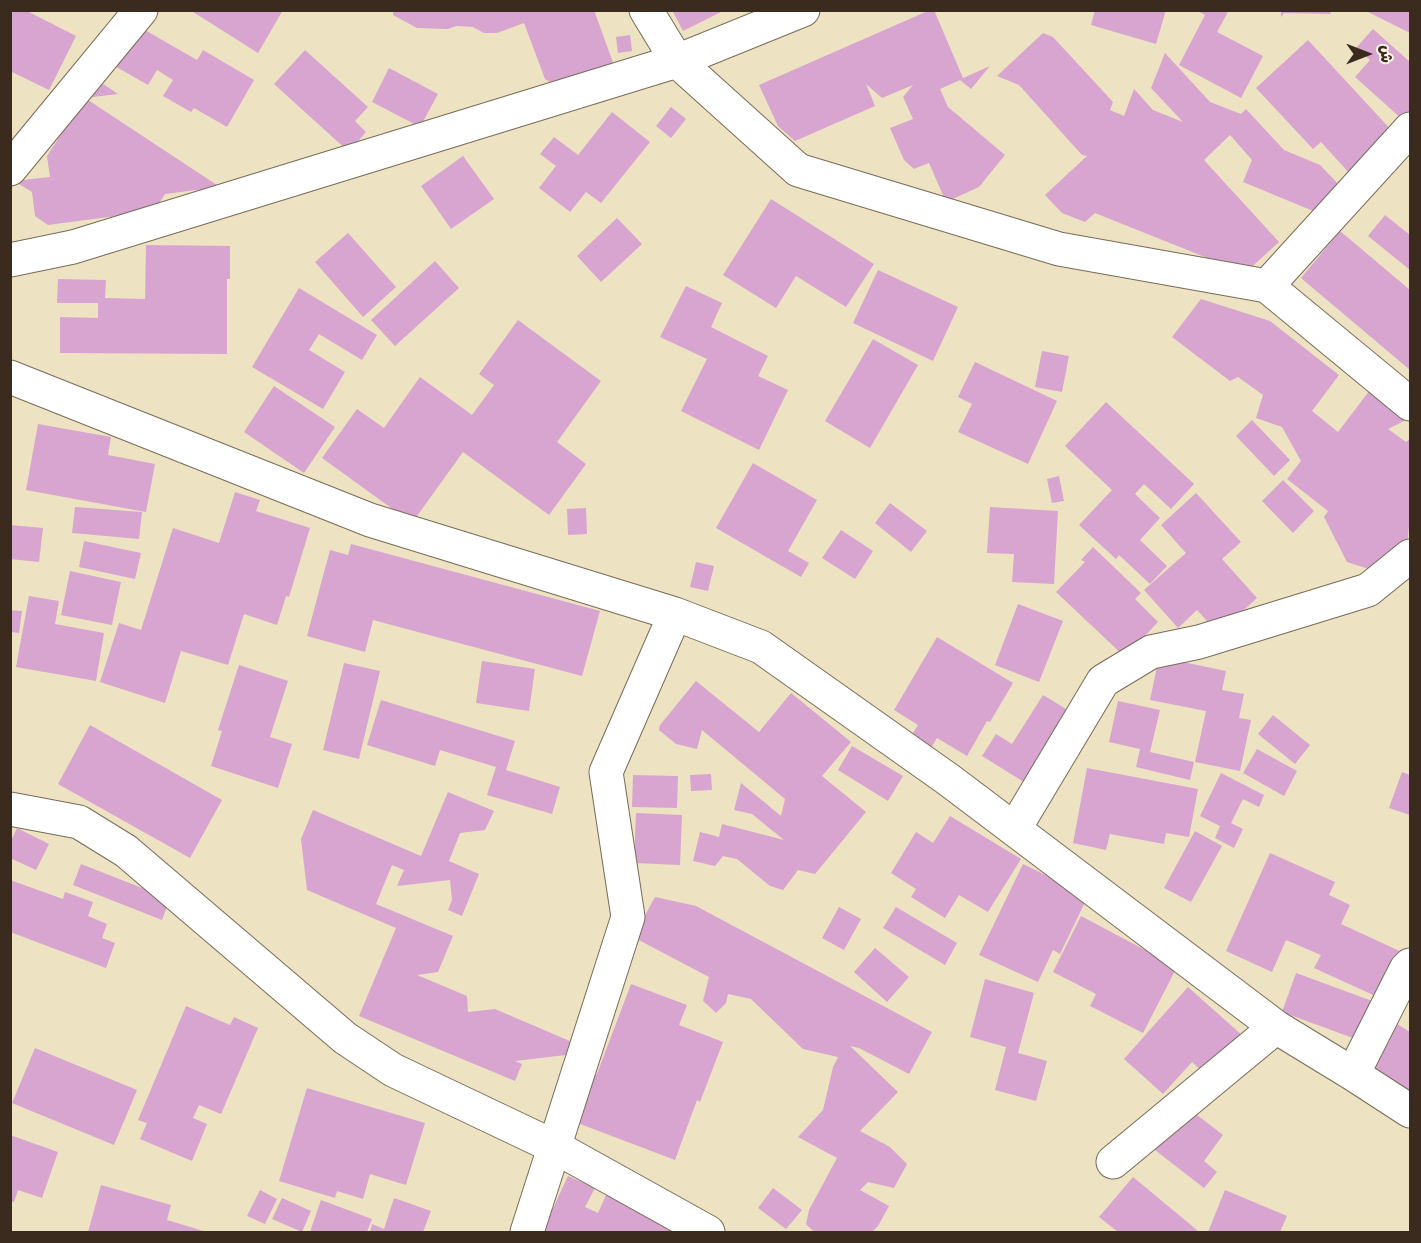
<!DOCTYPE html>
<meta charset="utf-8">
<style>
body{margin:0}
#map{position:relative;width:1421px;height:1243px;overflow:hidden;background:#ede3c3;font-family:"Indie Flower","Playpen Sans Arabic",sans-serif}
canvas{display:block}
.frame{position:absolute;inset:0;border:12px solid #3b2a1e;pointer-events:none}
.north{position:absolute;left:1337px;top:24px;width:60px;height:60px;-webkit-text-stroke:4px #fcf5e5;paint-order:stroke;rotate:90deg;font-size:16px;font-weight:700;line-height:24px;text-align:center;color:#3b2a1e}
.north::after{content:'';display:block;margin:auto;width:21px;height:27px;background:#3b2a1e;clip-path:polygon(50% 0,100% 100%,50% 72%,0 100%)}
</style>
<div id="map">
<canvas width="1421" height="1243"></canvas>
<div class="frame"></div>
<div class="north">ش</div>
</div>
<script>
const g = document.querySelector('canvas').getContext('2d');
g.lineJoin = 'round';
function fillPath(path, color) {
  g.fillStyle = color;
  g.fill(path, 'evenodd');
}
function toPath(rows) {
  const path = new Path2D();
  for (const r of rows) {
    path.moveTo(r[0], r[1]);
    for (let i = 2; i < r.length; i += 2) path.lineTo(r[i], r[i + 1]);
  }
  return path;
}
function trace(path, color, width, dash) {
  g.strokeStyle = color;
  g.lineWidth = width;
  g.lineCap = dash ? 'butt' : 'round';
  g.setLineDash(dash || []);
  g.stroke(path);
}
const building = toPath([
 [14,10,25,10,76,36,49,90,10,71,10,47,12,43,10,42,10,17],
 [190,10,283,10,258,53],
 [393,10,594,10,615,68,561,88,545,79,524,23,497,33,484,33,473,27,456,26,448,29,417,28,393,15],
 [672,10,725,10,683,31],
 [930,10,934,10,963,78,990,66,971,89,960,80,940,89,948,107,1005,155,979,187,946,202,929,163,914,169,904,160,890,128,913,119,903,97,913,85,882,98,866,84,875,106,795,141,778,126,759,85],
 [1095,10,1166,10,1156,44,1091,25],
 [1196,10,1229,10,1217,32,1263,56,1241,98,1179,65,1205,15],
 [1281,10,1329,10,1331,14,1284,13,1281,17],
 [1364,10,1410,10,1410,33],
 [136,25,197,60,203,50,254,80,227,127,194,108,191,112,163,96,173,80,157,70,148,85,113,65],
 [1373,29,1410,62,1410,112,1403,120,1355,77,1370,60,1356,48],
 [1043,33,1053,37,1113,102,1110,110,1124,116,1134,89,1153,110,1183,122,1151,88,1165,53,1210,102,1241,114,1246,109,1284,150,1320,165,1343,189,1318,213,1243,182,1252,160,1230,135,1204,160,1279,242,1245,273,1095,213,1085,222,1062,213,1045,195,1087,156,1082,155,1019,85,997,76],
 [630,35,632,51,618,53,616,37],
 [1308,40,1394,133,1350,174,1321,142,1313,149,1256,88],
 [305,50,368,107,355,121,366,132,349,152,274,84],
 [389,68,438,94,420,127,372,102],
 [93,77,118,94,85,98,220,187,165,194,154,211,48,225,35,216,32,192,14,181,50,177,47,156,80,105],
 [671,107,686,119,671,138,656,126],
 [612,112,650,142,601,203,586,192,570,212,539,188,556,166,540,154,554,137,578,155],
 [463,156,494,199,451,229,421,186],
 [771,199,874,264,846,307,796,276,776,308,723,275],
 [1385,215,1410,235,1410,270,1368,236],
 [617,218,642,244,601,282,577,256],
 [1340,231,1410,290,1410,370,1301,278],
 [348,233,396,287,363,317,315,262],
 [146,245,230,246,230,279,227,279,227,354,60,353,60,317,98,318,98,303,57,303,58,279,106,280,105,298,145,299],
 [435,261,459,288,395,346,371,320],
 [878,270,958,307,933,361,853,323],
 [686,286,722,303,711,327,768,356,758,376,788,390,759,450,681,411,707,359,660,337],
 [299,288,377,335,362,360,319,334,309,350,345,372,323,409,252,367],
 [1201,299,1270,321,1339,375,1312,411,1338,432,1370,390,1410,418,1388,429,1406,442,1410,439,1410,518,1406,554,1375,571,1347,562,1324,517,1328,511,1287,479,1301,461,1282,427,1256,418,1263,395,1238,377,1230,381,1172,337],
 [518,320,601,381,557,442,586,464,549,515,463,452,412,523,322,458,357,409,384,428,420,377,472,415,494,385,479,374],
 [873,339,918,365,870,448,825,421],
 [1042,351,1069,356,1062,392,1035,387],
 [975,362,1057,401,1028,464,958,432,972,404,958,397],
 [274,386,335,427,304,473,244,432],
 [1106,402,1194,484,1171,509,1144,484,1135,494,1160,518,1140,540,1167,566,1150,584,1119,555,1116,559,1079,525,1112,490,1065,446],
 [1252,420,1290,460,1274,476,1236,436],
 [38,424,111,437,108,455,155,464,146,512,26,490],
 [753,463,817,500,788,551,809,563,801,577,716,528],
 [1059,476,1064,501,1052,503,1047,479],
 [1283,480,1314,511,1293,533,1262,501],
 [235,492,260,500,256,511,310,528,289,597,286,596,277,625,244,614,228,665,181,651,165,703,100,682,119,623,141,630,173,528,219,543],
 [1196,493,1241,542,1222,559,1257,598,1218,633,1197,610,1178,628,1144,590,1186,553,1161,525],
 [890,503,927,531,911,552,875,523],
 [75,507,142,512,139,539,72,533],
 [990,507,1058,511,1054,584,1012,582,1014,554,987,553],
 [586,508,587,534,568,535,567,509],
 [10,525,43,528,39,562,10,559],
 [841,530,873,551,855,579,822,558],
 [84,541,141,553,135,579,79,567],
 [351,544,600,611,582,676,373,620,365,652,307,636,330,550,348,555],
 [1093,547,1141,593,1135,599,1158,622,1125,657,1056,592,1085,562,1081,560],
 [696,562,714,566,708,591,690,587],
 [70,571,121,582,112,625,61,615],
 [29,596,59,601,55,624,104,633,96,681,16,667],
 [1018,604,1063,621,1039,682,995,665],
 [10,610,22,611,19,633,10,632],
 [937,637,1013,683,990,722,987,721,967,756,937,738,931,748,911,736,918,725,894,710],
 [1159,657,1226,671,1222,690,1244,694,1239,718,1251,720,1240,771,1195,762,1206,711,1150,700],
 [482,661,535,669,529,711,476,703],
 [344,663,380,671,359,759,323,750],
 [239,665,288,681,270,737,292,744,278,788,211,766,222,731,218,730],
 [696,681,759,732,791,693,851,742,822,776,866,812,815,874,798,870,783,890,770,886,737,859,723,856,715,866,693,861,700,832,719,837,722,824,784,840,752,814,734,810,741,783,781,816,785,799,702,730,697,749,676,744,659,730,660,725],
 [1043,695,1076,715,1032,787,982,756,996,734,1012,744],
 [381,700,515,741,506,770,560,787,552,814,487,795,496,767,440,750,435,766,367,745],
 [1118,701,1160,710,1150,752,1194,762,1190,780,1136,767,1140,749,1109,742],
 [1273,715,1310,745,1295,764,1258,734],
 [90,725,222,800,190,858,58,784],
 [852,746,903,776,888,801,838,770],
 [1257,749,1297,771,1284,796,1243,773],
 [1087,768,1198,789,1189,837,1166,833,1164,844,1110,834,1106,850,1073,843],
 [1402,772,1410,775,1410,815,1389,808],
 [1221,773,1264,795,1259,807,1243,799,1231,823,1243,829,1234,848,1215,838,1220,826,1200,816],
 [711,774,712,790,691,791,690,775],
 [633,775,678,776,677,808,632,807],
 [448,792,494,811,485,830,460,833,449,861,479,874,462,916,448,910,452,900,450,880,397,886,404,870,392,865,376,904,453,936,438,972,417,975,467,996,468,1012,495,1009,572,1042,566,1055,515,1061,522,1064,515,1081,359,1016,396,928,307,890,301,839,313,810,421,856],
 [636,813,682,815,680,865,634,863],
 [950,816,1021,859,988,912,959,895,945,918,911,897,916,889,891,873,916,832,933,843],
 [17,828,49,844,36,870,10,858,10,843],
 [1195,831,1222,846,1191,902,1164,888],
 [1270,853,1335,882,1329,895,1350,905,1341,924,1404,953,1382,999,1314,968,1321,955,1286,940,1272,972,1226,951],
 [81,864,170,899,162,920,73,885],
 [1023,864,1088,896,1060,954,1053,950,1038,982,979,955],
 [10,880,63,899,65,892,93,902,88,916,107,924,102,938,115,943,106,968,10,932],
 [655,897,696,906,932,1032,909,1074,859,1048,850,1046,898,1092,860,1131,890,1147,907,1164,894,1188,868,1182,860,1190,889,1206,878,1226,872,1232,814,1232,806,1224,809,1210,837,1158,798,1137,823,1110,833,1067,838,1057,803,1049,751,999,728,994,726,1003,716,1013,703,1001,709,977,633,937],
 [839,907,861,919,844,950,822,938],
 [896,907,957,943,945,965,883,928],
 [1081,916,1177,967,1143,1033,1090,1006,1096,994,1053,972],
 [875,948,909,977,887,1002,854,972],
 [1296,973,1375,1002,1361,1041,1282,1012],
 [985,979,1034,993,1018,1053,1047,1061,1036,1101,995,1090,1006,1047,970,1037],
 [631,984,687,1005,679,1025,723,1042,700,1102,697,1100,675,1160,567,1119,585,1070,597,1074],
 [1188,987,1243,1036,1207,1076,1192,1062,1163,1094,1124,1059],
 [186,1006,230,1025,234,1017,258,1028,221,1114,199,1105,193,1118,207,1124,192,1161,140,1139,147,1123,138,1120],
 [1397,1024,1410,1032,1410,1101,1366,1072],
 [35,1048,137,1090,114,1145,12,1103],
 [307,1088,425,1123,406,1185,370,1174,363,1199,337,1191,335,1198,279,1181],
 [1188,1108,1223,1135,1204,1161,1217,1172,1204,1188,1155,1150],
 [10,1135,58,1152,42,1198,18,1190,14,1202,10,1201],
 [568,1176,595,1188,585,1207,598,1213,606,1195,684,1232,542,1232],
 [1133,1177,1197,1230,1196,1232,1118,1232,1099,1217],
 [101,1185,171,1205,167,1220,207,1232,88,1232],
 [773,1188,802,1210,786,1229,758,1208],
 [260,1190,277,1199,265,1224,247,1216],
 [1225,1190,1287,1216,1280,1232,1208,1232],
 [282,1198,311,1211,302,1232,272,1219],
 [394,1198,431,1211,423,1232,370,1232,372,1224,384,1229],
 [321,1200,372,1219,367,1232,310,1232]
]);
const minor = toPath([
 [646,10,677,61,798,170,1059,249,1267,286,1410,404],
 [10,169,141,10],
 [10,260,73,247,677,61,803,10],
 [1267,286,1410,129],
 [10,377,370,520,675,614,761,647,949,780,1276,1027,1353,1074,1410,1111],
 [10,809,79,822,126,851,345,1038,393,1070,555,1147,708,1232],
 [1015,828,1103,681,1151,652,1199,642,1368,590,1410,556],
 [1353,1074,1406,969,1410,965],
 [1113,1162,1276,1027],
 [527,1232,628,917,606,772,675,614]
]);
fillPath(building, '#d8a4d0');
trace(minor, '#796b58', 35);
trace(minor, '#fff', 33);
</script>
